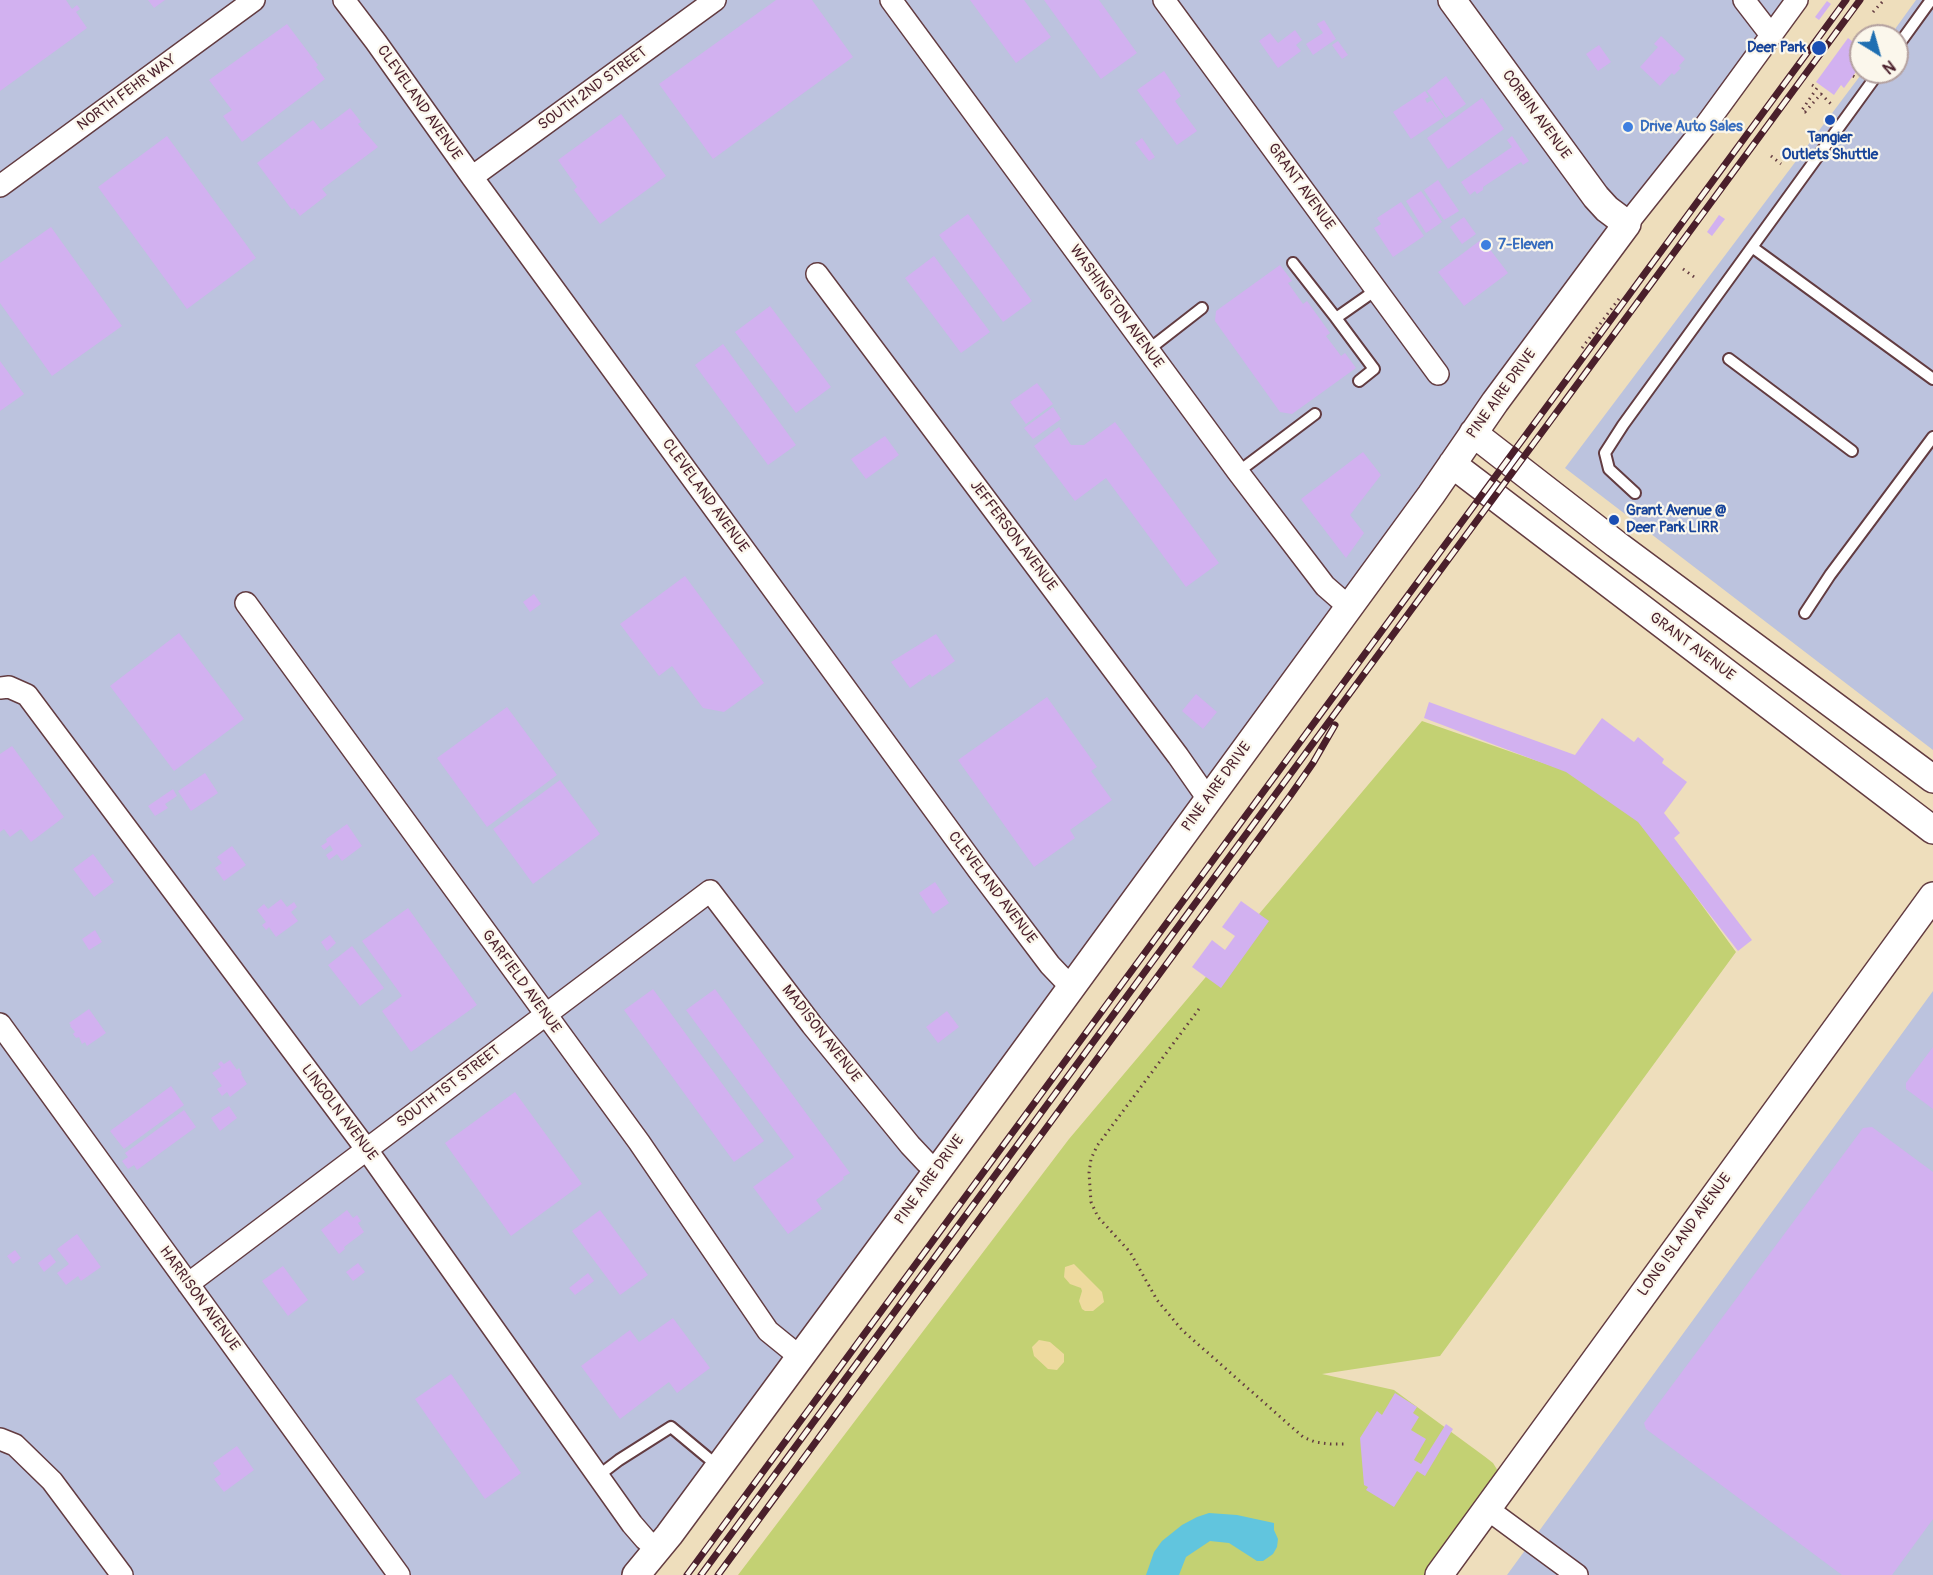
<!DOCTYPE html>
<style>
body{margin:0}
#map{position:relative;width:1933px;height:1575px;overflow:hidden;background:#eedebc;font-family:Pangolin,sans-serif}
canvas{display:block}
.north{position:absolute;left:1849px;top:24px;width:60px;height:60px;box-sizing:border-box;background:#fbf7ec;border:2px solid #b4a19f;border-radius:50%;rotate:143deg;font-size:16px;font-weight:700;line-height:24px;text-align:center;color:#4a1f2b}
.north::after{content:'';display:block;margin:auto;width:21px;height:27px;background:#1f6fb2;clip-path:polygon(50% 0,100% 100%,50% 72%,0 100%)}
</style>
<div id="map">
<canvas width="1933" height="1575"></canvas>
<div class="north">N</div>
</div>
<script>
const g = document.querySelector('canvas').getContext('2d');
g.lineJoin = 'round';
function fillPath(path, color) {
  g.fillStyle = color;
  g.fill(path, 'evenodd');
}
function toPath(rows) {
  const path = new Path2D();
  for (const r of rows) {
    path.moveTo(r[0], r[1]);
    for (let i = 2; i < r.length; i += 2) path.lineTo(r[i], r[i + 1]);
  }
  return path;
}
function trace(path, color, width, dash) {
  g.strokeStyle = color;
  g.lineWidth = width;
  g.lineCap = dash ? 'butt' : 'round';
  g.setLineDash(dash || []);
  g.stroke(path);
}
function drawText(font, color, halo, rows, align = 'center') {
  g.font = font + ' Pangolin,sans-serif';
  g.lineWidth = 4.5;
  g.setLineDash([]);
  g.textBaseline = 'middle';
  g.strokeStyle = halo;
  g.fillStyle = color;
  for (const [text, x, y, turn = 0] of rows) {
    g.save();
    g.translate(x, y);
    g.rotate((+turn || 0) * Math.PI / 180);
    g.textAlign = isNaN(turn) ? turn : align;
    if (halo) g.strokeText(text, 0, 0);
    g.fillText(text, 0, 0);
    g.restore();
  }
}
const industrial = toPath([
 [0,0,1797,0,636,1575,0,1575],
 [1916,0,1933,0,1933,750,1565,468,1863,72,1897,72,1897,36,1890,36],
 [1933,991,1933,1575,1507,1575]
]);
const green = toPath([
 [1422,721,1578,775,1642,823,1736,952,1440,1356,1322,1374,1394,1390,1484,1456,1493,1463,1498,1471,1496,1481,1426,1575,738,1575,1069,1139]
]);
const sand = toPath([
 [1074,1264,1102,1292,1104,1302,1093,1311,1085,1311,1082,1309,1079,1301,1082,1291,1081,1288,1070,1284,1064,1277,1065,1267],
 [1039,1340,1050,1342,1064,1354,1064,1362,1057,1370,1048,1369,1034,1356,1032,1347]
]);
const water = toPath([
 [1209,1513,1237,1515,1274,1523,1274,1530,1278,1539,1277,1547,1273,1554,1263,1561,1257,1561,1229,1543,1210,1541,1186,1557,1179,1575,1146,1575,1154,1552,1162,1541,1182,1525,1197,1517]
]);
const building = toPath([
 [0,0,66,0,72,9,77,5,80,9,76,12,87,28,0,91],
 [148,0,165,0,154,8],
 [776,0,812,0,853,57,713,159,659,84],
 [970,0,1024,0,1051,37,1016,63],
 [1044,0,1099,0,1137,53,1101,79],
 [1827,1,1831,4,1819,20,1815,17],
 [1324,20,1336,39,1313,55,1306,44,1323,33,1317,24],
 [287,24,318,65,316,67,325,79,242,142,223,116,232,110,209,80],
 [1295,30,1302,40,1296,45,1301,51,1278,68,1259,41,1270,33,1278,43],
 [1661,36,1685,59,1679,66,1681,68,1674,75,1672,73,1660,86,1640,67,1658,47,1654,44],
 [1848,38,1861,48,1861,57,1858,61,1861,65,1844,88,1841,85,1834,95,1816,82],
 [1338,41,1348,55,1342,59,1332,45],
 [1599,45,1611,62,1598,71,1586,54],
 [1164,71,1181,96,1175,101,1197,131,1177,145,1137,90],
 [1446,76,1466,104,1446,118,1427,91],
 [1425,91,1429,97,1425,99,1427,103,1432,100,1444,117,1411,139,1393,112],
 [1482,98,1504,129,1448,169,1427,138],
 [350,108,361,122,358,124,378,147,322,189,327,195,300,216,294,208,292,210,257,163,313,120,321,130],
 [621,114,666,176,600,224,574,190,577,187,558,160],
 [167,136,256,258,187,309,98,187],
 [1512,136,1529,161,1523,165,1521,162,1483,187,1483,190,1477,194,1475,191,1470,195,1461,182,1512,147,1507,140],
 [1142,138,1155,157,1149,161,1135,143],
 [1438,180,1459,211,1444,220,1424,190],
 [1421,191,1442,222,1426,233,1406,201],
 [1401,202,1424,236,1393,257,1374,228,1381,224,1377,218],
 [968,214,1032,301,1003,322,939,235],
 [1719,215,1725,219,1712,236,1707,232],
 [1464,217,1476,234,1462,244,1450,227],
 [51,227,122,326,52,376,0,303,0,263],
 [1482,239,1508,273,1464,306,1438,272],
 [934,256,990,332,961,353,905,278],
 [1280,265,1292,281,1288,283,1303,304,1307,301,1330,333,1326,336,1341,356,1345,353,1356,368,1292,414,1280,412,1215,321,1216,311],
 [770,306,831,387,796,413,735,332],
 [723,344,796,445,768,465,695,365],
 [0,361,24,394,0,411],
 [1037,383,1053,404,1026,424,1010,402],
 [1053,407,1061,419,1033,439,1024,428],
 [1115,422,1219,563,1186,587,1106,478,1075,501,1034,446,1059,427,1071,445,1084,445],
 [885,436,899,455,866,479,851,459],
 [1363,452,1381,475,1350,515,1364,533,1346,558,1301,499],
 [685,576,764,683,724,712,703,708,672,666,659,676,620,624],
 [534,594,541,604,530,612,523,602],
 [179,633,244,719,174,771,110,686],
 [936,634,955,661,932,677,930,674,910,688,891,662],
 [1196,694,1217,712,1203,729,1182,711],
 [1047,697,1097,767,1091,771,1112,800,1070,830,1075,838,1034,867,958,760],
 [1429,702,1575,755,1602,718,1634,742,1638,737,1664,759,1662,763,1687,782,1664,813,1680,833,1674,838,1752,940,1738,951,1638,822,1566,772,1424,718],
 [507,707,557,775,487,827,437,758],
 [12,746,64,817,31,842,21,829,10,837,4,829,0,832,0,754],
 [205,773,218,793,191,811,178,791],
 [560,780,600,834,533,884,493,829],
 [173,789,177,796,165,804,168,808,155,816,148,806],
 [347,824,362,846,342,861,337,854,329,860,326,855,333,850,330,845,324,850,321,846,327,842,326,839],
 [232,846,246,865,224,881,215,868,222,863,217,857],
 [93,854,114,882,94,897,73,869],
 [935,882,949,903,933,914,919,893],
 [281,899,287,907,294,902,297,907,291,912,298,921,276,937,269,927,266,930,262,925,266,922,257,910,264,904,268,909],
 [1241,901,1269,921,1221,988,1192,967,1212,940,1225,950,1235,936,1222,927],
 [408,908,477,1005,411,1052,382,1011,402,996,362,941],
 [95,930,102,942,89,950,82,939],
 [330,935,336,943,327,951,321,942],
 [352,946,384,988,360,1006,328,965],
 [653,989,764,1141,734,1162,624,1010],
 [715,989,850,1173,843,1177,844,1179,816,1200,822,1209,788,1234,753,1187,794,1157,686,1010],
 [89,1009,106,1033,87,1046,85,1042,82,1044,79,1037,76,1038,73,1034,75,1032,70,1026,71,1025,69,1023],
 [947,1011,959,1027,938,1043,926,1027],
 [1933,1047,1933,1109,1906,1089,1906,1083],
 [230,1060,237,1070,239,1068,242,1073,241,1074,247,1084,230,1097,227,1092,222,1096,217,1089,222,1086,212,1073,221,1067,218,1064,221,1061,224,1064],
 [171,1086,184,1105,124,1149,110,1131],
 [515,1092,582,1184,511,1236,445,1143],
 [229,1106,237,1118,220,1131,211,1118],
 [184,1110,196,1127,137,1170,134,1165,128,1169,122,1161,128,1157,125,1153],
 [1872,1127,1933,1172,1933,1519,1892,1575,1842,1575,1646,1429,1644,1423,1863,1128],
 [347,1210,353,1218,357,1215,361,1221,358,1223,364,1232,344,1247,345,1249,339,1254,321,1230],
 [600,1210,648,1275,620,1295,572,1231],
 [77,1234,101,1267,81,1281,78,1276,66,1285,57,1273,69,1264,57,1249],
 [15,1250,21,1258,13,1264,7,1256],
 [50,1254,56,1262,44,1272,38,1263],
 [358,1263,365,1272,353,1281,346,1272],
 [283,1266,308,1300,288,1316,262,1281],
 [588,1273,594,1281,575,1295,569,1288],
 [673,1318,710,1368,677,1393,669,1382,620,1419,581,1366,630,1330,639,1342],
 [451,1374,521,1473,485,1499,415,1399],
 [1395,1393,1417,1407,1413,1413,1419,1417,1411,1430,1426,1439,1414,1460,1421,1464,1446,1424,1453,1429,1425,1476,1417,1471,1394,1507,1366,1490,1368,1487,1364,1485,1360,1438,1377,1411,1382,1415],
 [237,1446,254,1470,224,1492,214,1479,221,1474,213,1463]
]);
const path = toPath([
 [1873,12,1884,0],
 [1853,76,1855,77],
 [1812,85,1817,88,1802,110,1805,112,1821,94,1832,105],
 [1771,156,1781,164],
 [1683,269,1697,279],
 [1582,348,1621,296],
 [1199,1009,1097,1146,1091,1159,1089,1173,1091,1202,1098,1217,1130,1252,1157,1300,1182,1330,1303,1437,1315,1442,1330,1444,1347,1444]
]);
const service = toPath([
 [1897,47,1931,0],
 [1752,247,1933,379],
 [1293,263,1336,318],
 [1148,350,1202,308],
 [1729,359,1852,451],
 [1359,381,1374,369,1336,318,1376,290],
 [1238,472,1315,414],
 [1635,493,1609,469,1605,453,1623,425,1879,72],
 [1805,613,1830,575,1933,437],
 [598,1476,619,1460,671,1427,719,1467]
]);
const minor = toPath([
 [344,0,376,42,472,177,979,871,1050,965,1071,987],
 [891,0,1238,472,1325,586,1349,607],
 [1164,0,1438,374],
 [1744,0,1771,35],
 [472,177,715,0],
 [0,186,254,0],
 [1627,224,1705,126,1797,0],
 [817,274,1178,756,1208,799],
 [246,603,639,1142,768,1331,800,1357],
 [0,688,9,687,27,695,367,1150,632,1524,645,1539,658,1550],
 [0,1024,399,1575],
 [188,1284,710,891,812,1025,910,1145,926,1162,938,1170],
 [0,1439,15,1445,52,1481,122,1575],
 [1486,1508,1577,1575]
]);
const tertiary = toPath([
 [1473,433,1616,544,1933,779],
 [1452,464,1933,830],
 [636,1575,669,1535,938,1170,1431,495,1495,402,1627,224,1607,209,1596,197,1452,0],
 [1439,1575,1933,896]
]);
const rail = toPath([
 [687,1575,1846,0],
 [701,1575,1860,0],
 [718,1575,1290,796,1313,763,1335,725]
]);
const markers = [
 [1819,48,8,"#1a4fb4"],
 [1830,120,6,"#1a4fb4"],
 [1628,127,6,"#3f7fe0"],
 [1486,245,6,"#3f7fe0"],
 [1614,520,6,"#1a4fb4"]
];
const transitNames = [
 ["Deer Park",1806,48],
 ["Tangier",1830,138,"center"],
 ["Outlets Shuttle",1830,155,"center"],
 ["Grant Avenue @",1626,511,"left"],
 ["Deer Park LIRR",1626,528,"left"]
];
const streetNames = [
 ["SOUTH 2ND STREET",593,89,-36],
 ["NORTH FEHR WAY",127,93,-36],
 ["CLEVELAND AVENUE",419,103,55],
 ["CORBIN AVENUE",1536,115,54],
 ["GRANT AVENUE",1301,187,54],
 ["WASHINGTON AVENUE",1116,307,54],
 ["PINE AIRE DRIVE",1502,394,-54],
 ["CLEVELAND AVENUE",705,496,54],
 ["JEFFERSON AVENUE",1013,536,53],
 ["GRANT AVENUE",1692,647,37],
 ["PINE AIRE DRIVE",1217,787,-54],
 ["CLEVELAND AVENUE",992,888,53],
 ["GARFIELD AVENUE",521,982,54],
 ["MADISON AVENUE",821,1034,52],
 ["SOUTH 1ST STREET",449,1087,-37],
 ["LINCOLN AVENUE",339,1113,53],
 ["PINE AIRE DRIVE",930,1180,-54],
 ["LONG ISLAND AVENUE",1685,1235,-54],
 ["HARRISON AVENUE",199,1299,54]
];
const shopNames = [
 ["Drive Auto Sales",1640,127],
 ["7-Eleven",1498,245]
];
fillPath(industrial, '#bcc3de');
fillPath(green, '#c3d173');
fillPath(sand, '#eeda9e');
fillPath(water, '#61c5de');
fillPath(building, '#d2b1f0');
trace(service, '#633c41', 14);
trace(minor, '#633c41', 24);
trace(tertiary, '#633c41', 30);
trace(path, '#633c41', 3, [1.5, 4.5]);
trace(service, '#fff', 10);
trace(minor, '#fff', 21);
trace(tertiary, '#fff', 27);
trace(rail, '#4a1f2b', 7);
trace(rail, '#fbf7ec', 4.5, [14]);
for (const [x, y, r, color] of markers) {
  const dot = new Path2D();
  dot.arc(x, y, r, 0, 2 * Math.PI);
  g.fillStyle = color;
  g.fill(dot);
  trace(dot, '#fbf7ec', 2);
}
drawText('bold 15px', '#164399', '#fbf7ec', transitNames, 'right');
drawText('15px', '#4a1f2b', '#fbf7ec', streetNames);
drawText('bold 15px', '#366cbe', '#fbf7ec', shopNames, 'left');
</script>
